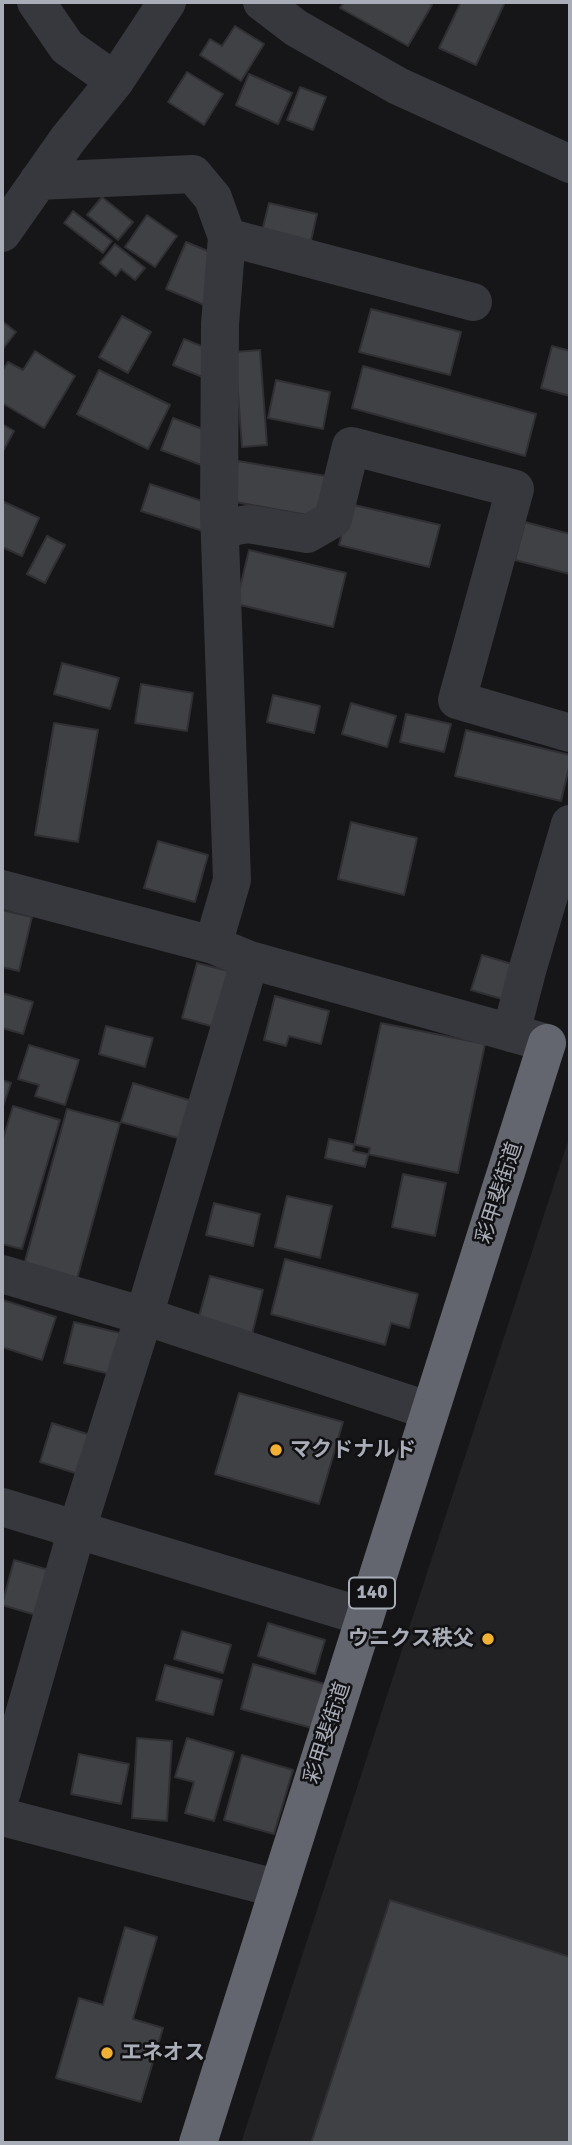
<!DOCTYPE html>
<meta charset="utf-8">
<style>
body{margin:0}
#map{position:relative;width:572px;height:2145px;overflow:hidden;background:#161618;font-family:Signika,sans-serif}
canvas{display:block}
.frame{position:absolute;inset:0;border:4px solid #a8adb8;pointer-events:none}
</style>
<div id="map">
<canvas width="572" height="2145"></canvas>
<div class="frame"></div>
</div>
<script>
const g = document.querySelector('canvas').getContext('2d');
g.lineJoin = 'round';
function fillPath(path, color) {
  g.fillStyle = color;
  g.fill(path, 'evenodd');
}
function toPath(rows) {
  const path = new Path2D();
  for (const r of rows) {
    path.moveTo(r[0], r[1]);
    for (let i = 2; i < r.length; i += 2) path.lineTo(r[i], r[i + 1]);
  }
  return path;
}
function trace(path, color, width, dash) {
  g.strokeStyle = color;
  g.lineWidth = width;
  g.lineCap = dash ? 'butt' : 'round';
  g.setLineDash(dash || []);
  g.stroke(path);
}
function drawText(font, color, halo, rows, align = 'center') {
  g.font = font + ' Signika,"Noto Sans JP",sans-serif';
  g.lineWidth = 5;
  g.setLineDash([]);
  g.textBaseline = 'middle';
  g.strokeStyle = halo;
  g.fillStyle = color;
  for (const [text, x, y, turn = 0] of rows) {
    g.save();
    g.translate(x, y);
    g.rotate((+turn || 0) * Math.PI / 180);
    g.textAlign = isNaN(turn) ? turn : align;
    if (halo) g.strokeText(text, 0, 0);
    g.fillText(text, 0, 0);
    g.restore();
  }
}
const built = toPath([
 [570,1135,570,2143,241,2143]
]);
const building = toPath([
 [344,2,427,2,432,5,408,46,340,8,344,2],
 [461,2,505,2,476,65,439,48,461,2],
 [235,26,264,44,241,81,200,55,210,39,222,46,235,26],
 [187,72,223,94,204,125,168,102,187,72],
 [249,74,292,93,278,124,236,105,249,74],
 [300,87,326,97,313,130,287,120,300,87],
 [102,197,133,222,118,240,87,215,102,197],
 [269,203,317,214,310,245,261,235,269,203],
 [73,211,112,241,103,253,64,223,73,211],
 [147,215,177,236,155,267,125,247,147,215],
 [186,242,220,256,214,309,166,289,186,242],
 [115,244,145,268,135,280,121,269,116,276,100,263,115,244],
 [371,309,461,332,450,375,359,352,371,309],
 [122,316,151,332,128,373,99,357,122,316],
 [2,321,16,332,2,350,2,321],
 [184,339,216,352,205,378,173,365,184,339],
 [552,346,570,351,570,396,541,388,552,346],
 [260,350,267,445,242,447,235,352,260,350],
 [35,351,75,376,44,428,2,403,2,371,8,362,23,370,35,351],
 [363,366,536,414,525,456,352,408,363,366],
 [99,370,170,405,148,449,77,414,99,370],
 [276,380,330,392,323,429,268,418,276,380],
 [173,418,216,434,204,466,161,450,173,418],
 [2,424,14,431,2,453,2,424],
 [238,461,326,476,318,517,230,501,238,461],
 [150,484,211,504,203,531,141,511,150,484],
 [2,501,39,518,22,556,2,547,2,501],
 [350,504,440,525,429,567,339,545,350,504],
 [525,522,570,534,570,574,515,560,525,522],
 [47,536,65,545,45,583,27,574,47,536],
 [249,550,346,573,333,627,236,604,249,550],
 [62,663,119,678,110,709,54,694,62,663],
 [141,684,193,693,187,731,135,723,141,684],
 [273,695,320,706,314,733,267,722,273,695],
 [351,703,396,716,387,747,342,734,351,703],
 [406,714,451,724,444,752,400,742,406,714],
 [54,723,98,730,78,842,35,835,54,723],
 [466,730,570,755,570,763,561,801,455,776,466,730],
 [351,822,417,838,404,895,338,879,351,822],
 [158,841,208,855,195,902,144,888,158,841],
 [2,910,32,917,19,971,2,967,2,910],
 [482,955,512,964,502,999,471,990,482,955],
 [197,963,232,972,218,1028,182,1018,197,963],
 [2,993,33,1002,23,1034,2,1028,2,993],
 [275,996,329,1011,321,1044,289,1036,286,1046,264,1040,275,996],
 [381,1023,485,1044,458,1173,353,1151,381,1023],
 [106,1026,153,1038,145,1067,99,1054,106,1026],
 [29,1045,79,1060,65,1105,35,1096,39,1085,18,1079,29,1045],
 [2,1080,11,1083,2,1109,2,1080],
 [133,1083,192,1101,181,1139,121,1122,133,1083],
 [13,1106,60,1120,22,1249,2,1244,2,1142,13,1106],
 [67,1109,120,1123,75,1286,22,1272,67,1109],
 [329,1139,370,1148,365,1167,325,1158,329,1139],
 [403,1174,446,1183,435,1236,392,1227,403,1174],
 [287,1196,332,1206,320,1258,275,1247,287,1196],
 [214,1203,260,1214,253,1246,206,1235,214,1203],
 [285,1259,418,1294,409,1328,391,1323,385,1345,271,1314,285,1259],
 [210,1276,263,1290,251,1338,197,1324,210,1276],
 [3,1300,56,1317,42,1360,2,1347,3,1300],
 [74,1322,120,1333,110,1374,64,1363,74,1322],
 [239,1393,343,1422,319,1504,215,1474,239,1393],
 [52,1423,100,1438,88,1477,40,1462,52,1423],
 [14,1560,56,1572,43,1617,2,1605,14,1560],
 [268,1623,325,1640,315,1674,258,1656,268,1623],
 [182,1631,231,1645,223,1673,174,1659,182,1631],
 [253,1664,325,1684,312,1728,241,1709,253,1664],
 [165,1665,222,1680,213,1715,156,1700,165,1665],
 [137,1738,172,1741,167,1821,132,1818,137,1738],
 [187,1738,234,1752,214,1821,185,1813,194,1782,175,1777,187,1738],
 [79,1754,129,1764,121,1804,71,1794,79,1754],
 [242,1755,293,1770,274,1834,224,1820,242,1755],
 [390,1900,570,1957,570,2143,311,2143,390,1900],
 [125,1927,157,1937,133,2019,163,2028,141,2102,56,2078,79,1998,103,2005,125,1927]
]);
const minor = toPath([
 [36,2,67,47,115,81],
 [262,2,296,28,398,86,570,164],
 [38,181,193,174,213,198,227,237],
 [2,233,68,139,115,81,167,2],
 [220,529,248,524,307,534,333,519,351,446,515,489,457,700,570,733],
 [2,889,213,945,250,960,547,1043],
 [213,945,232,880,219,511,220,324,227,237,473,302],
 [511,1033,527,971,570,824],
 [2,1274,144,1316,430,1411],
 [2,1507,365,1617],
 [2,1792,77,1529,144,1316,250,960],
 [2,1817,279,1889]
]);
const highway = toPath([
 [198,2143,547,1043]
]);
const markers = [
 [276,1450,7,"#f2b134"],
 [488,1639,7,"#f2b134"],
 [107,2053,7,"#f2b134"]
];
const shields = [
 [372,1593,46]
];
const shieldNames = [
 ["140",372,1593]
];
const streetNames = [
 ["彩甲斐街道",500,1193,-72],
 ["彩甲斐街道",328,1733,-72]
];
const poiNames = [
 ["マクドナルド",290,1450],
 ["ウニクス秩父",474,1639,"right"],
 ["エネオス",121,2053]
];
fillPath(built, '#222225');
fillPath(building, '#404145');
trace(building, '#303034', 2);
trace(minor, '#37383d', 38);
trace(highway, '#63666e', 38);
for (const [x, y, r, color] of markers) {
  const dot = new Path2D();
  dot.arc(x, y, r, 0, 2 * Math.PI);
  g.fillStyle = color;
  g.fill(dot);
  trace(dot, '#111113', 2.5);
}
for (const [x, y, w] of shields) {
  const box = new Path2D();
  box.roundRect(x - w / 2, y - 15.5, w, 31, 5);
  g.fillStyle = '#111113';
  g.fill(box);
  trace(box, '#a8adb8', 2);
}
drawText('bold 19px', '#a8adb8', null, shieldNames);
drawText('21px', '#a8adb8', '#111113', streetNames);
drawText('bold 21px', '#a8adb8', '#111113', poiNames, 'left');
</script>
